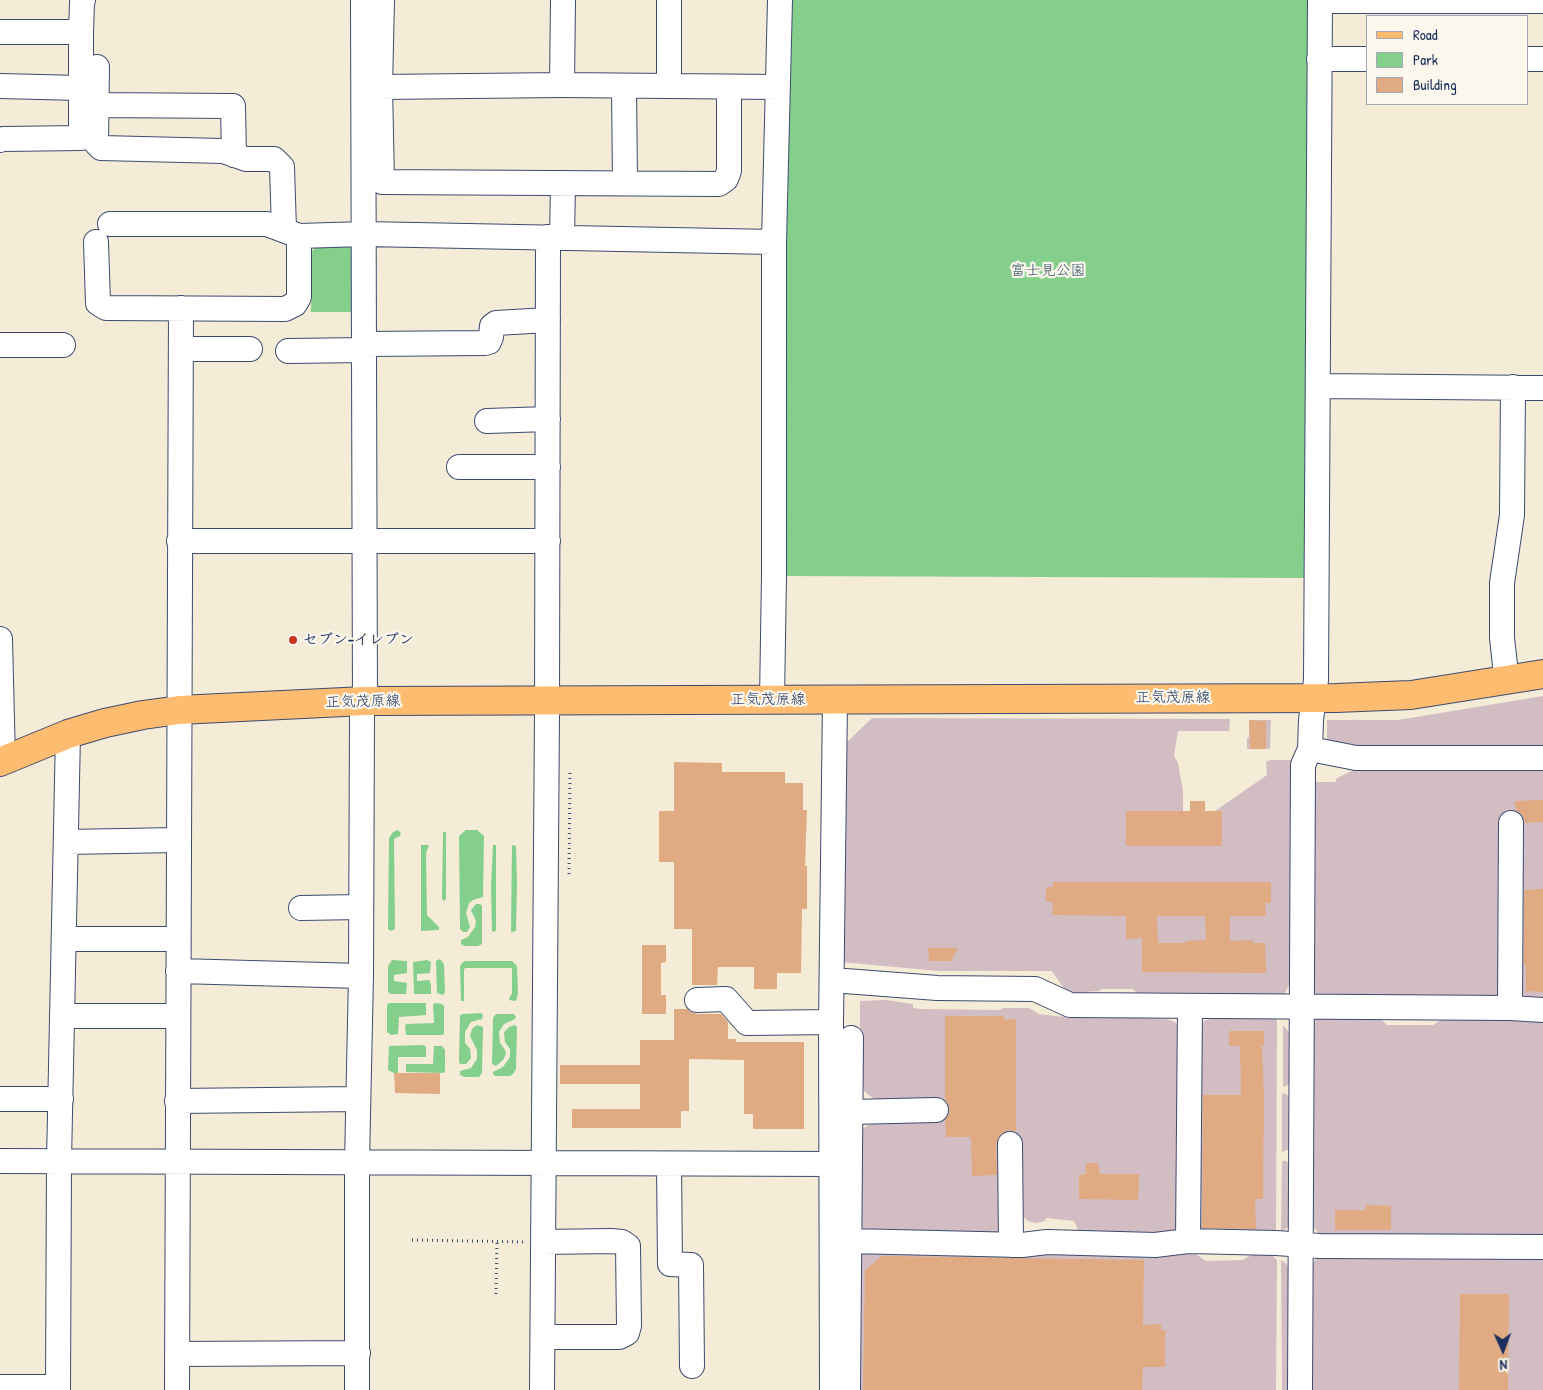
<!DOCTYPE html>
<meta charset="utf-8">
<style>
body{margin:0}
#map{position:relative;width:1543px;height:1390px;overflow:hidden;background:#f5ecd7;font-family:"Patrick Hand",sans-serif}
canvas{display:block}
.legend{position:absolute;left:1366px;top:15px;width:162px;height:90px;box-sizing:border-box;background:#fbf7ec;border:1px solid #a1a7b3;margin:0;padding:6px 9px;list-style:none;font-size:15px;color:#1b2f5e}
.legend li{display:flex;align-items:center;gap:10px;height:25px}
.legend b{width:25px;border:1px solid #a1a7b3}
.north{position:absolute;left:1478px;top:1325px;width:50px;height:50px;-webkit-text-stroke:4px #fbf7ec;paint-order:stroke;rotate:178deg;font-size:14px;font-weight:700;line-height:20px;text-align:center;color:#1b2f5e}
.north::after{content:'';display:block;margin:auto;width:18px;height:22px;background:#1b2f5e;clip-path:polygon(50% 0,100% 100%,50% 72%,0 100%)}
</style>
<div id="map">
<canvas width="1543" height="1390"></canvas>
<ul class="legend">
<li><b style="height:6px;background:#fdbc70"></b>Road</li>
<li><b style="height:14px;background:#84cf8c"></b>Park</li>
<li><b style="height:14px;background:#e0aa82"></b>Building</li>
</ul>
<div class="north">N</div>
</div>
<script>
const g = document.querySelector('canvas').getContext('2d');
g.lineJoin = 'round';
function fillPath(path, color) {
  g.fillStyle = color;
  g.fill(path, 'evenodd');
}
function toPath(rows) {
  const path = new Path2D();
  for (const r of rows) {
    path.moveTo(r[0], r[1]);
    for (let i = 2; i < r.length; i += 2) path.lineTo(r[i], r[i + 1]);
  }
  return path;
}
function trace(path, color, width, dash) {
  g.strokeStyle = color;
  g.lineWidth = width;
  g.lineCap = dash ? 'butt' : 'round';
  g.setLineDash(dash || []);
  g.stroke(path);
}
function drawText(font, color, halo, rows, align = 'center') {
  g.font = font + ' "Patrick Hand","Klee One",sans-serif';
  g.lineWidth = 4.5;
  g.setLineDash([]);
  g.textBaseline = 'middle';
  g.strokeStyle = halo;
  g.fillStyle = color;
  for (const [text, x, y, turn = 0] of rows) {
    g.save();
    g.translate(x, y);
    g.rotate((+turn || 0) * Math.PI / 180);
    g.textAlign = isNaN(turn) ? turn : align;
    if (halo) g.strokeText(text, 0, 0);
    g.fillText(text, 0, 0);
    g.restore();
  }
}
const industrial = toPath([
 [1543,696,1543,750,1327,746,1327,720,1398,720],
 [872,718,1230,719,1229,731,1178,731,1174,756,1178,763,1183,791,1183,811,1190,811,1190,801,1205,801,1205,811,1215,811,1267,775,1266,762,1270,760,1293,760,1292,979,1281,1000,1138,994,1133,989,1101,989,1100,991,1067,993,1052,971,938,971,841,962,843,746],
 [1249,720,1271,720,1270,749,1247,749,1247,738,1249,737],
 [1354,770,1543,771,1543,998,1311,995,1311,787,1315,782,1335,782,1337,778],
 [886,1000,913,1004,913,1008,921,1009,1000,1010,1003,1008,1029,1008,1039,1014,1064,1017,1132,1017,1167,1019,1175,1022,1178,1026,1178,1227,1175,1232,1144,1238,1144,1232,1086,1234,1078,1230,1074,1221,1046,1218,1045,1221,1035,1223,1028,1221,1020,1214,1006,1237,971,1237,970,1231,932,1233,868,1233,857,1222,858,1132,882,1116,882,1105,865,1092,857,1078,860,1036,860,1001],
 [1319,1016,1377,1016,1387,1025,1433,1025,1445,1017,1543,1018,1543,1240,1324,1239,1309,1222,1312,1029,1315,1020],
 [1273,1017,1277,1020,1276,1231,1199,1232,1200,1027,1204,1021,1214,1018],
 [1283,1025,1291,1035,1291,1084,1283,1087],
 [1282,1093,1286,1094,1291,1098,1290,1149,1282,1152],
 [1282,1161,1286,1161,1290,1164,1290,1222,1288,1227,1281,1232],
 [865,1249,1194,1253,1206,1261,1243,1260,1253,1254,1271,1254,1277,1260,1276,1390,855,1390,857,1259],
 [1320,1255,1543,1256,1543,1390,1308,1390,1309,1267],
 [1281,1260,1286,1263,1289,1270,1289,1390,1282,1390]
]);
const green = toPath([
 [779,0,1320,0,1317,578,774,576],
 [320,243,359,243,360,312,311,312,312,251],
 [398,830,401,833,400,836,394,839,395,929,391,931,388,929,389,838,393,832],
 [466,830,477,830,484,836,483,897,473,900,469,903,466,913,470,927,467,932,463,932,460,929,459,836],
 [443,832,446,832,446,899,444,901,442,899],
 [421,845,429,845,426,853,427,915,439,927,439,930,421,931],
 [493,845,496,845,496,930,494,932,492,931,491,886],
 [512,845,516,846,517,884,516,929,516,931,512,932,511,931],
 [476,904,480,904,482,906,482,944,478,946,464,946,461,944,461,940,468,937,475,927,476,921,471,910],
 [440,959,444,964,445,992,443,995,437,993,436,961],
 [392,960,407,961,407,973,394,975,394,981,407,983,406,994,391,994,388,992,388,966],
 [427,960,431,962,430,973,417,974,417,981,429,980,431,984,431,994,414,994,413,962],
 [465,961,512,961,517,966,518,994,516,1001,509,1000,510,996,512,994,512,968,465,968,464,970,464,1001,461,1001,460,967,461,964],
 [389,1003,426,1003,426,1015,399,1017,398,1034,391,1035,387,1032,387,1005],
 [435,1003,442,1004,444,1006,444,1034,441,1035,406,1035,405,1025,407,1024,434,1023,433,1005],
 [481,1013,483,1015,482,1019,471,1022,465,1032,465,1043,470,1049,471,1058,466,1064,460,1064,459,1062,460,1015,463,1014],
 [496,1014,514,1014,516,1017,515,1019,504,1024,499,1032,500,1043,505,1050,506,1054,503,1060,496,1066,492,1064,493,1018],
 [477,1025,483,1027,482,1073,479,1077,465,1077,460,1075,460,1071,471,1068,477,1059,477,1050,470,1036,472,1029],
 [515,1025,517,1027,516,1069,513,1074,510,1076,495,1076,493,1074,493,1072,503,1067,510,1057,510,1049,505,1042,504,1032,509,1027],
 [424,1045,426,1047,426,1057,398,1057,398,1073,394,1073,388,1070,389,1046],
 [434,1046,442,1046,445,1050,445,1071,443,1073,406,1072,406,1064,433,1064]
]);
const building = toPath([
 [1249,720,1266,721,1266,749,1250,749],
 [674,762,722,763,722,772,785,772,785,783,803,783,803,810,807,810,805,866,807,866,807,909,802,909,801,973,777,973,777,989,754,989,754,967,718,967,717,985,692,985,692,929,674,929,674,862,659,862,659,811,674,811],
 [1543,800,1543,822,1525,823,1523,816,1516,810,1515,801],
 [1190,801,1205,801,1205,811,1222,811,1222,846,1126,846,1126,811,1190,811],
 [1053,882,1271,882,1271,903,1265,903,1266,916,1230,916,1230,941,1253,940,1253,943,1265,943,1266,973,1142,972,1142,938,1126,939,1126,916,1052,915,1053,902,1046,902,1046,887,1053,887],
 [1157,916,1205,916,1206,940,1186,941,1185,943,1158,943],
 [1543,889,1543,992,1526,991,1526,965,1524,965,1524,890],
 [642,945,666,945,666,962,661,963,661,995,666,995,666,1014,642,1014],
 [928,948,958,948,951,961,929,961],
 [674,1009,687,1009,691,1012,697,1014,721,1014,728,1022,728,1039,736,1039,736,1042,804,1042,804,1129,753,1129,753,1114,744,1114,744,1060,689,1059,689,1111,681,1111,681,1128,572,1128,572,1109,640,1109,640,1084,560,1084,560,1065,640,1065,640,1040,674,1040],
 [945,1016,1004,1016,1004,1020,1016,1019,1016,1132,1009,1130,1003,1132,998,1138,996,1144,997,1175,972,1176,971,1137,946,1137,945,1120,948,1116,950,1110,948,1103,945,1100],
 [1229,1031,1264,1031,1264,1046,1262,1046,1264,1096,1263,1199,1255,1199,1256,1229,1202,1228,1203,1095,1241,1095,1240,1046,1229,1046],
 [394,1073,440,1073,440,1094,395,1093],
 [1086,1163,1098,1163,1100,1174,1139,1174,1138,1200,1079,1199,1079,1175,1086,1174],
 [1365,1205,1391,1206,1391,1230,1335,1230,1335,1210,1366,1210],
 [882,1256,1144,1260,1143,1325,1161,1324,1161,1330,1165,1330,1165,1367,1143,1367,1142,1390,863,1390,865,1270],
 [1460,1294,1509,1294,1508,1390,1459,1390]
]);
const path = toPath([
 [569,874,570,770],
 [412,1240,525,1242],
 [496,1294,497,1241]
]);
const minor = toPath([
 [382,0,380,87,382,182,719,184,726,179,729,171,729,87],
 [1320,1,1543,1],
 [0,32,81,32],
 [1319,59,1367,59],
 [1527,59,1543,59],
 [97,67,96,143,101,148,223,151,246,159,274,159,282,167,284,229],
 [562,85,563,0],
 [0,86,80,88],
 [624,86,625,183],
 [669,86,669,0],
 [380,87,562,85,778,87],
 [97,105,233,106,234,155],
 [0,140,3,139,81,138,81,32,82,3,83,0],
 [110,224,267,224,299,236,364,234,774,242],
 [562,238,563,183],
 [96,242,98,303,106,308,285,309,295,304,299,297,299,236],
 [364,344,485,343,489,342,491,337,492,326,496,323,548,320],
 [0,345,63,345],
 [182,349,250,349],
 [288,351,364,350],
 [1318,386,1543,388],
 [487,421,548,419],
 [459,467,548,467],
 [179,541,548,541],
 [0,639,3,760],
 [1504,680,1505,665,1502,638,1502,583,1512,515,1513,387],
 [772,700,774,576,774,242,780,0],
 [1310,749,1356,758,1543,758],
 [66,842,178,840],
 [301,908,361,907],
 [64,939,178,939],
 [178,971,361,976],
 [832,980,937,988,1035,989,1070,1005,1510,1008,1543,1010],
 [697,1000,726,999,747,1023,831,1022],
 [1510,1008,1511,823],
 [62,1016,178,1016],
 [0,1099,61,1099],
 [177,1101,358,1099],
 [850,1112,936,1110],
 [1010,1144,1011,1245],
 [0,1161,832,1164],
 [669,1164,670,1264,691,1265,692,1366],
 [850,1241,1022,1245,1047,1242,1155,1245,1188,1241,1276,1243,1320,1246,1543,1247],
 [1188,1241,1190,1007],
 [543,1337,619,1337,627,1333,629,1326,628,1246,622,1242,611,1241,543,1242],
 [177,1354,358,1353],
 [0,1387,58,1387],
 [58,1390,59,1161,68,734],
 [177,1390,181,308],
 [357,1390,357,1163,361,976,362,712,365,701,363,0],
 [542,1390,547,713,548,237],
 [832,1390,831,1022,835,700],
 [848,1390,851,1038],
 [1300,1390,1303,765,1310,749,1311,720,1316,680,1320,0]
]);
const major = toPath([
 [0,762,68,734,105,723,143,715,179,710,365,701,1336,698,1411,695,1543,674]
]);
const markers = [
 [293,640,5,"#c8321e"]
];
const parkNames = [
 ["富士見公園",1048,271]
];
const poiNames = [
 ["セブン-イレブン",303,640]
];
const streetNames = [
 ["正気茂原線",1173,698],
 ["正気茂原線",768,700],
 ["正気茂原線",363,702,-1]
];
fillPath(industrial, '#d2bec2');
fillPath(green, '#84cf8c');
fillPath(building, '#e0aa82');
trace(minor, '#3c4b70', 26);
trace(major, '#3c4b70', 30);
trace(path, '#3c4b70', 3, [1, 4]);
trace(minor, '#fff', 24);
trace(major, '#fdbc70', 28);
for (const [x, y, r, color] of markers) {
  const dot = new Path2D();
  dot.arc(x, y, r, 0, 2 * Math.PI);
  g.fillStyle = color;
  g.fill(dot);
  trace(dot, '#fbf7ec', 2);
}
drawText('15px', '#35576a', '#fbf7ec', parkNames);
drawText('bold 15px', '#1b2f5e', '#fbf7ec', poiNames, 'left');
drawText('15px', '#1b2f5e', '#fbf7ec', streetNames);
</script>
